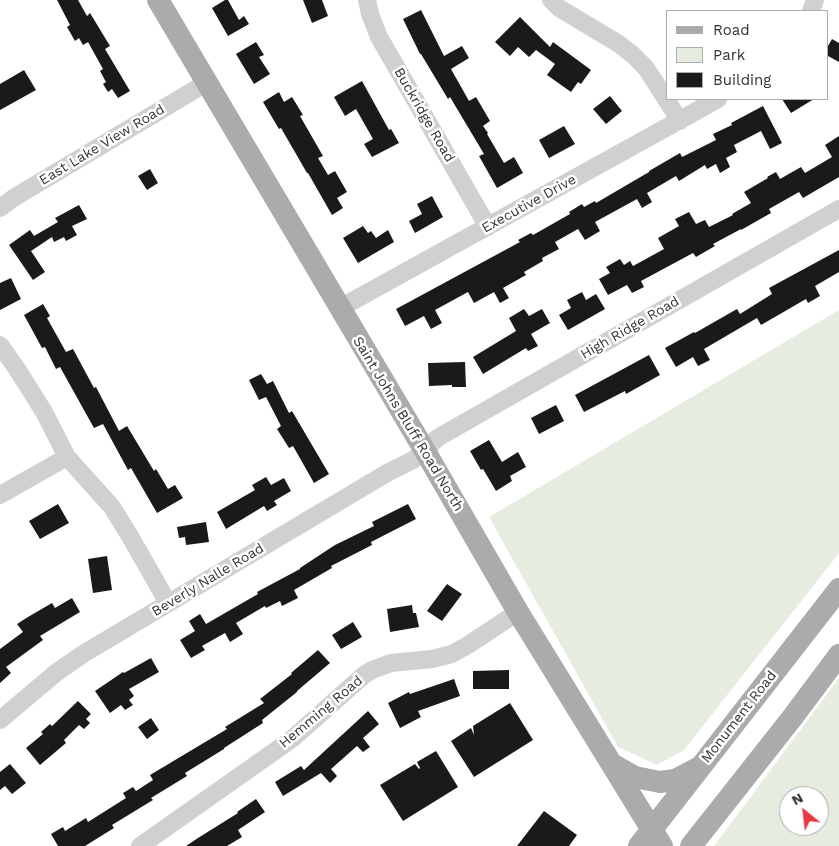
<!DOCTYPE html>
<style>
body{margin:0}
#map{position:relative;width:839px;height:846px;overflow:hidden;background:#fff;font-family:"Work Sans",sans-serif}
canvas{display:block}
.legend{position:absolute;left:666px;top:10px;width:162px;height:90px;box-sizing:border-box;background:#fff;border:1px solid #adadad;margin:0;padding:6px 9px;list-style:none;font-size:15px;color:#333}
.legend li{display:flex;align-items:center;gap:10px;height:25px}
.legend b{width:25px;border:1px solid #adadad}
.north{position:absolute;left:779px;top:786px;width:50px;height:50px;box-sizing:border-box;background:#fff;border:1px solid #adadad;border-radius:50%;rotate:331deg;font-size:14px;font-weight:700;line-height:20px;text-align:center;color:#333}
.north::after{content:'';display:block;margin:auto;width:18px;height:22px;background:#e63946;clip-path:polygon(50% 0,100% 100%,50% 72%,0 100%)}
</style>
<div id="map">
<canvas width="839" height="846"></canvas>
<ul class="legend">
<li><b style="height:6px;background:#ababab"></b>Road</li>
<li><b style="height:14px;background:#e6ecdf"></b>Park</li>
<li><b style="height:14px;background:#1a1a1a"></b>Building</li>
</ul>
<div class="north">N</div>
</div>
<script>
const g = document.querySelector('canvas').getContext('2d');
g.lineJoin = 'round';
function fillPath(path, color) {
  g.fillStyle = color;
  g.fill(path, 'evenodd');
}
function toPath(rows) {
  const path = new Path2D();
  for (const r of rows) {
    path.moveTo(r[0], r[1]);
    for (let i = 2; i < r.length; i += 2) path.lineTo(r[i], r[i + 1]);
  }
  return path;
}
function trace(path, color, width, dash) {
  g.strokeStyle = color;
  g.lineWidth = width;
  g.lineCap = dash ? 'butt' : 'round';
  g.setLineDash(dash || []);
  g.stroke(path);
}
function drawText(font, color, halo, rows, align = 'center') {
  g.font = font + ' "Work Sans",sans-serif';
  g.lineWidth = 5;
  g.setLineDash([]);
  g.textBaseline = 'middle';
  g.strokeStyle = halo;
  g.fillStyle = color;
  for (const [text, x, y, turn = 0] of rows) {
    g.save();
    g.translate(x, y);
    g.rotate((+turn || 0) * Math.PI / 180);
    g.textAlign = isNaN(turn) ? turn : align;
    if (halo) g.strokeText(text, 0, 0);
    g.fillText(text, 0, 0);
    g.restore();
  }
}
const green = toPath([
 [839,310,839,553,684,750,657,765,618,747,489,517],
 [839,678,839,846,714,846],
 [789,796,819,796,819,826,789,826]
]);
const building = toPath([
 [57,0,78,0,87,16,90,13,110,46,105,49,130,91,118,98,112,89,108,92,103,84,106,82,100,71,103,69,88,42,83,45,79,38,75,41,67,27,70,25],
 [225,0,228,0,239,20,244,16,249,24,228,36,212,8],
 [303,0,322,0,328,16,312,23],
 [421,10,444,56,462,46,469,58,451,69,469,101,476,97,490,121,483,126,488,133,487,134,504,163,514,157,523,173,497,188,479,156,484,154,450,97,448,99,421,54,420,54,403,19],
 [520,17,550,47,553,42,591,70,581,84,578,82,571,92,547,75,555,64,536,50,529,57,518,47,510,56,495,42],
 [832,39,839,43,839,62,828,56,828,46],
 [256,42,264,55,259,57,270,74,254,84,236,54],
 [24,70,36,90,0,110,0,84],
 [362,81,389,130,391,129,399,143,372,157,364,144,373,139,356,109,345,116,334,97],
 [279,92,284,102,292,97,303,115,300,116,323,156,318,158,328,175,335,171,347,192,337,198,343,208,332,215,308,173,307,173,281,128,279,129,263,102],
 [610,96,622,111,606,124,593,109],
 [782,99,814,99,791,113],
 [763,106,782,143,770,149,761,131,734,145,737,152,726,158,730,167,720,173,716,164,707,169,705,165,679,181,676,176,647,193,652,202,642,208,637,199,595,222,600,231,585,240,578,229,555,242,559,249,542,258,543,261,524,272,526,275,503,288,509,298,500,303,494,292,474,303,468,292,435,310,442,323,431,329,424,316,405,326,396,309,520,242,518,240,531,233,533,235,570,214,569,212,582,204,584,207,595,201,596,203,649,172,649,171,680,153,682,157,716,140,713,134,732,125,731,123],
 [564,126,575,144,549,158,539,140],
 [839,136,839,177,803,198,799,192,769,209,771,213,741,230,741,229,713,244,715,246,696,257,693,253,641,281,644,287,632,293,627,285,608,295,599,279,610,273,606,267,620,259,624,265,630,261,633,266,664,249,658,238,679,226,675,219,689,212,696,224,705,220,709,227,733,215,732,214,751,203,744,192,768,178,767,177,776,172,780,179,801,167,805,173,832,157,825,145],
 [150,169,158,183,147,190,138,176],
 [432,196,443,217,415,233,409,221,422,214,417,204],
 [79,205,87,219,72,226,77,235,66,241,64,237,54,242,52,237,31,251,45,272,33,280,9,245,30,230,34,236,58,222,55,218],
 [363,226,368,233,371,231,376,238,388,230,394,242,358,263,343,238],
 [839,250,839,272,815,286,820,296,808,303,806,299,761,325,757,318,704,349,710,360,698,366,693,357,676,367,665,348,694,332,695,333,737,309,740,314,772,294,769,288],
 [11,278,21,299,0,310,0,283],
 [582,292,586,300,596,294,605,309,568,330,559,315,571,308,567,300],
 [43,304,50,316,47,318,66,352,73,349,94,388,96,387,119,431,127,426,154,471,156,469,168,489,175,485,183,498,157,513,131,468,128,470,103,424,94,428,60,367,56,369,45,347,42,348,24,315],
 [524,309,529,316,542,309,550,323,531,334,538,346,528,351,526,348,483,374,473,357,516,331,509,318],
 [649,355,660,375,626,394,625,391,584,412,575,395],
 [465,362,466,387,452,387,452,385,429,386,428,363],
 [261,374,267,384,273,381,289,413,292,411,329,474,314,483,293,446,289,448,277,429,281,426,266,397,259,400,249,380],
 [556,405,564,421,539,434,531,418],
 [489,440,502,462,518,452,526,467,510,476,512,481,496,491,483,469,481,470,470,451],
 [266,477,271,485,284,478,291,491,274,501,277,505,267,511,264,506,226,529,217,512,255,490,252,485],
 [58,504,69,523,40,539,29,521],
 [408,504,416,519,371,542,372,545,331,566,332,568,294,590,298,598,282,606,280,601,266,608,265,606,236,623,243,634,230,642,225,633,202,646,205,650,191,658,180,640,195,631,189,621,200,614,206,624,258,594,257,592,300,569,300,568,335,545,374,526,372,522],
 [206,522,209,542,186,545,185,537,179,538,177,527],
 [107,556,112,590,93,593,88,559],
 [447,584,462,594,442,621,427,611],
 [72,598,80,612,40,636,43,640,6,667,11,673,0,683,0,649,23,632,17,624,28,617,52,603,55,608],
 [412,605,413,613,416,613,419,627,390,632,387,609],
 [353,622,362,637,341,649,332,635],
 [318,650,330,663,297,691,297,692,262,720,263,723,224,748,224,749,185,773,187,776,151,798,153,800,112,825,114,828,85,846,58,846,51,834,63,827,65,831,86,818,88,822,126,798,123,793,133,787,136,791,153,780,150,775,227,729,225,727,264,703,260,699,292,674,291,673],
 [151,658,159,672,129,689,134,696,129,700,133,705,125,710,121,705,110,713,95,691,123,672,124,673],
 [509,670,509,689,473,689,473,671],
 [454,679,460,696,418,711,421,717,400,728,388,703,409,692,410,694],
 [78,701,91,714,86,719,90,723,84,729,79,725,64,740,66,743,40,765,26,748,43,734,41,732,50,724,52,726],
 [510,703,533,740,474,777,451,741,471,728,474,735,473,726],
 [368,711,379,724,363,738,370,747,363,752,357,746,331,769,337,776,330,783,321,773,283,796,275,782,301,766,304,770],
 [151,718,159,730,147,739,138,727],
 [436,751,458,787,403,821,380,785,415,764,419,769,420,768,417,762],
 [10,764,26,783,12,794,5,786,0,790,0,772],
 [256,799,265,812,238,830,242,837,227,846,186,846,198,838,238,813,237,812],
 [544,811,577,835,569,846,517,846]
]);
const minor = toPath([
 [367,0,370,14,379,37,488,227],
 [551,0,559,8,619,44,633,55,646,68,680,121],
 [811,11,815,0],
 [0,208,15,197,206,83],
 [340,308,718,99],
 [0,345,17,369,44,412,67,457,112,507,131,538,168,603],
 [0,495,67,457],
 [0,720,57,672,83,654,387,473,413,460,425,451,433,442,439,437,839,209],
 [140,846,292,739,364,675,372,670,391,663,432,659,452,654,468,645,518,612]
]);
const major = toPath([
 [158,0,425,451,518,612,662,846],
 [612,764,635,777,660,782,675,780,698,768],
 [639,846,839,589],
 [691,846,792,718,839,655]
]);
const streetNames = [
 ["Buckridge Road",424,115,60],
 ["East Lake View Road",102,145,-31],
 ["Executive Drive",529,204,-29],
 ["High Ridge Road",630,328,-30],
 ["Saint Johns Bluff Road North",408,424,59],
 ["Beverly Nalle Road",208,580,-31],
 ["Hemming Road",321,712,-40],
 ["Monument Road",739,717,-52]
];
fillPath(green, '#e6ecdf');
fillPath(building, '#1a1a1a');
trace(minor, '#d0d0d0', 18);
trace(major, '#ababab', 22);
drawText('14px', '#333', '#fff', streetNames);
</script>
